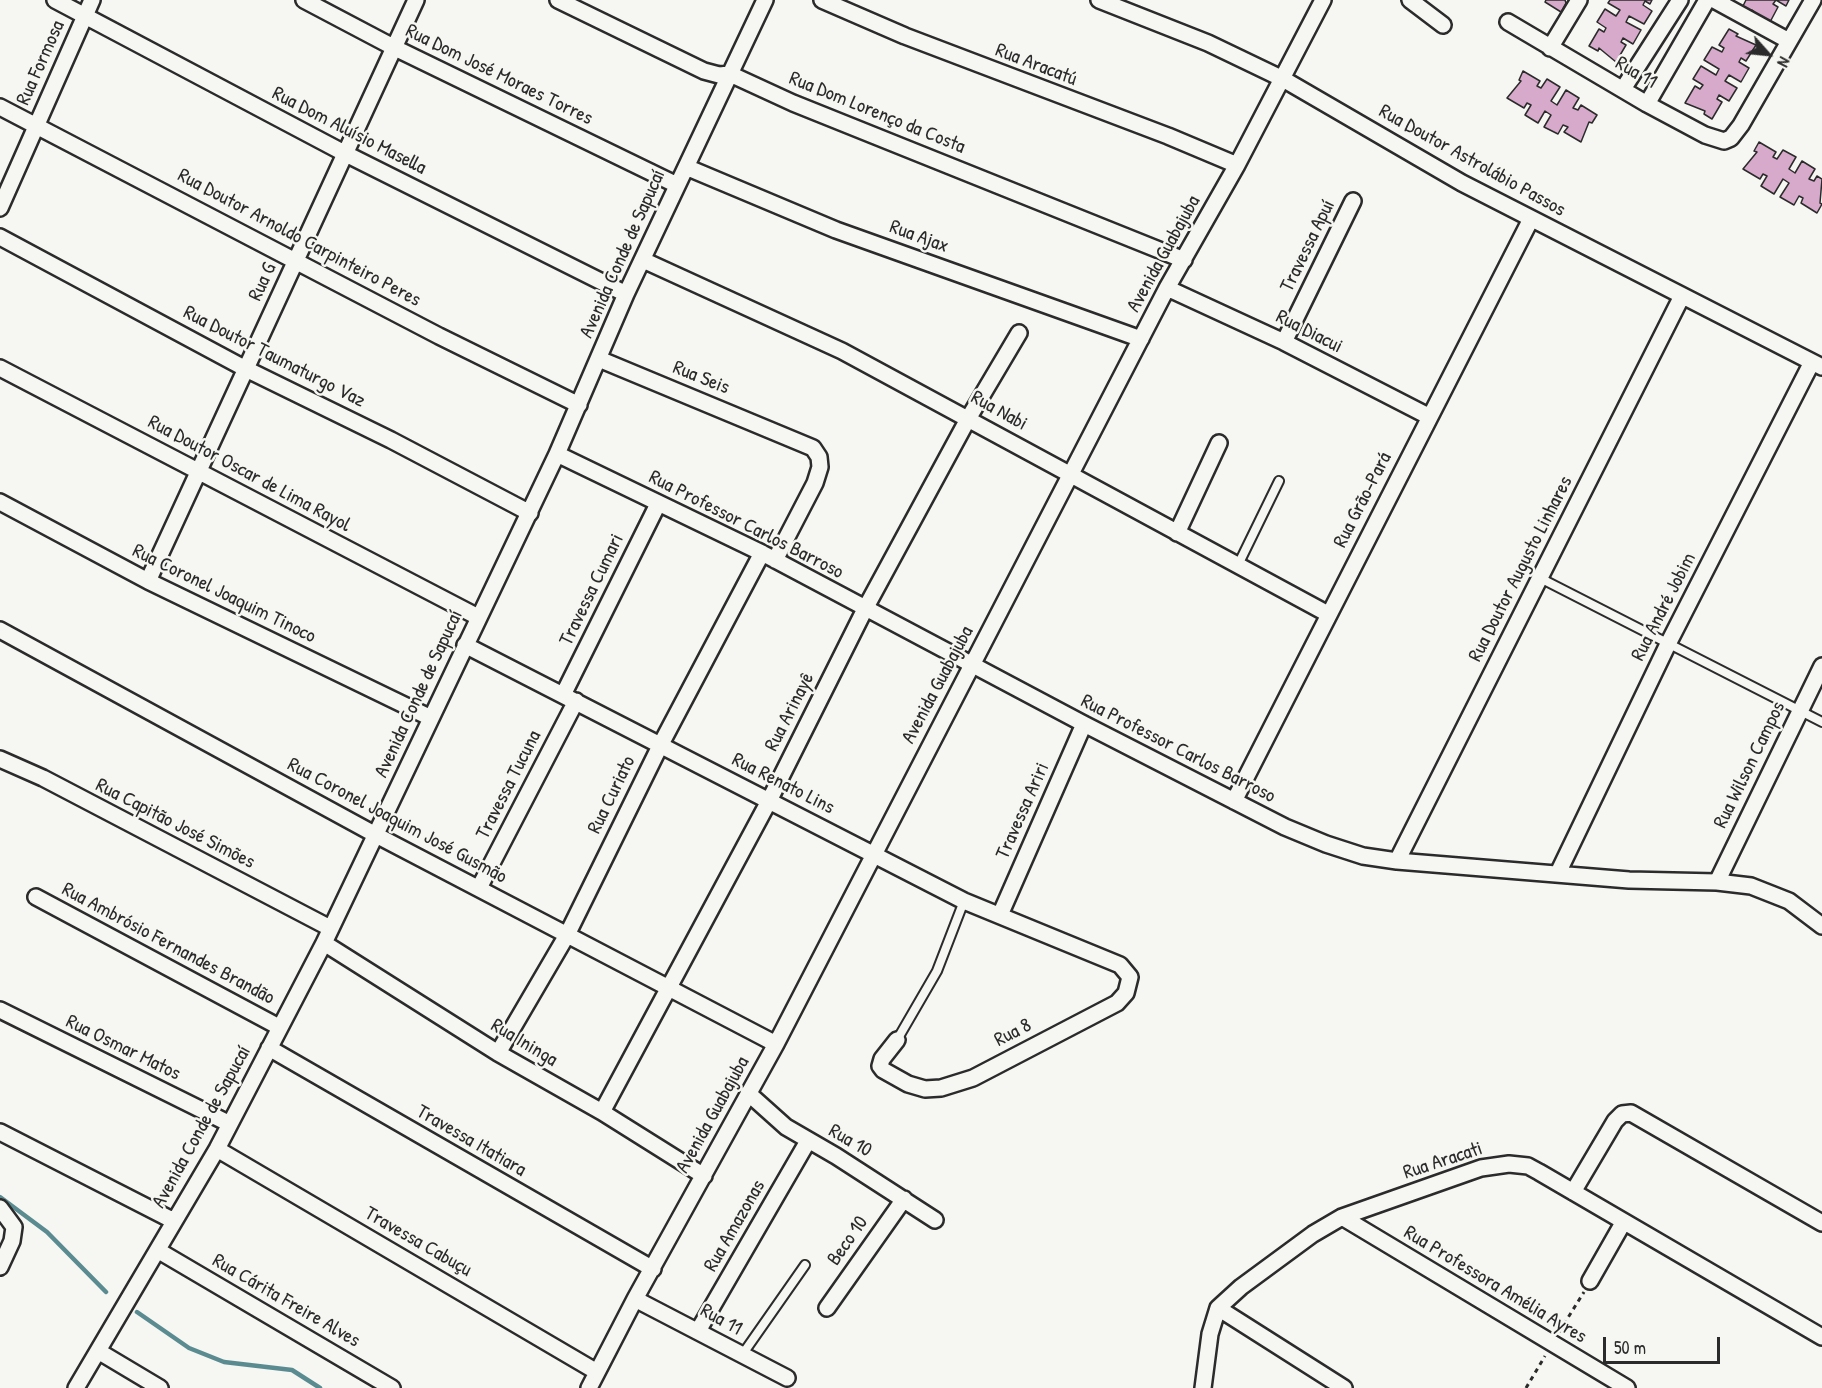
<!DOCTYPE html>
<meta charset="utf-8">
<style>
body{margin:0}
#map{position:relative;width:1822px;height:1388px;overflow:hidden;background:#f6f6f2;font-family:"Patrick Hand",sans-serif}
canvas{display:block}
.north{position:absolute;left:1738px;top:24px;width:60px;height:60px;-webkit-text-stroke:4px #f6f6f2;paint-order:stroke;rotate:117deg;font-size:16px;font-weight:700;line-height:24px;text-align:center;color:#2b2b2b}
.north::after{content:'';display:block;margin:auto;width:21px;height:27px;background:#2b2b2b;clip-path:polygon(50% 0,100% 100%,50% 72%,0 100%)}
.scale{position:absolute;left:1603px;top:1337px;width:117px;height:27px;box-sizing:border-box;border:3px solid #2b2b2b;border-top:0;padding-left:8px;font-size:18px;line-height:21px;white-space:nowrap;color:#2b2b2b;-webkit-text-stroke:4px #f6f6f2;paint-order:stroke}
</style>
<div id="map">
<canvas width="1822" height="1388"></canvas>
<div class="north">N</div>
<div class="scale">50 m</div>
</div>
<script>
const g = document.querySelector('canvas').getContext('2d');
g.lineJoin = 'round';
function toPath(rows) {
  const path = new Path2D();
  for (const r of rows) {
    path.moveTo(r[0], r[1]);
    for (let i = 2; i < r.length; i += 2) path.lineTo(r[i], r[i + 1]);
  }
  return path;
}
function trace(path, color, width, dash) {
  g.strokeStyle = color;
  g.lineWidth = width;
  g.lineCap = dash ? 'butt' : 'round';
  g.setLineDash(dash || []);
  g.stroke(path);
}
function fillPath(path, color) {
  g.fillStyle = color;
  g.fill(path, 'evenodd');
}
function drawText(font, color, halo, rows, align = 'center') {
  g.font = font + ' "Patrick Hand",sans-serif';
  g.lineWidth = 5;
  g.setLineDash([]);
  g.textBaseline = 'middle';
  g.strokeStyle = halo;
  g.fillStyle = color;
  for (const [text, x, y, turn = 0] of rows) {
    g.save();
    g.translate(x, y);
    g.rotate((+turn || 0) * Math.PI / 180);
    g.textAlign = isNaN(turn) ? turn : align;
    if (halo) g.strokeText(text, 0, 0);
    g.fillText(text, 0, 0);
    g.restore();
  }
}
const stream = toPath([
 [0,1197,47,1232,106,1292],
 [137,1312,189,1348,224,1362,292,1370,320,1388]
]);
const building = toPath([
 [1546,0,1565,0,1566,3,1561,12,1545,2,1546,0],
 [1610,0,1652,0,1650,4,1645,1,1643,5,1652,11,1644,24,1629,16,1626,22,1641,30,1633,44,1623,38,1621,42,1626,45,1616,62,1599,48,1598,51,1589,46,1599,29,1604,32,1606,28,1597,22,1605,9,1616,16,1620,10,1608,3,1610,0],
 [1746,0,1789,0,1786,6,1776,0,1773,4,1778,7,1769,24,1752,10,1750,13,1742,8,1746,0],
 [1729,29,1738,34,1736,36,1756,45,1746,61,1741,58,1739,62,1749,68,1741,82,1729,75,1725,81,1737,88,1729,101,1719,95,1717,99,1722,102,1712,119,1704,114,1705,111,1685,103,1695,86,1700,89,1703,85,1693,79,1701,66,1716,75,1719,69,1704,60,1712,47,1722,52,1724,48,1719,45,1729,29],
 [1523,71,1540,81,1537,86,1541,88,1547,79,1560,87,1551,101,1557,105,1566,90,1579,98,1573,108,1578,110,1581,105,1597,115,1592,123,1589,122,1581,142,1564,132,1568,127,1563,125,1558,134,1544,127,1551,115,1545,111,1538,123,1525,115,1531,105,1527,103,1524,108,1507,98,1521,81,1519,80,1523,71],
 [1759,142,1776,152,1773,157,1777,159,1783,150,1796,157,1789,169,1795,173,1802,161,1815,169,1809,179,1814,181,1817,176,1822,179,1820,203,1822,204,1817,213,1801,203,1803,198,1799,196,1794,205,1780,197,1789,183,1783,179,1774,194,1761,186,1767,176,1763,174,1760,179,1743,169,1757,152,1754,151,1759,142]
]);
const path = toPath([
 [1559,1332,1584,1292],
 [1526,1388,1545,1356]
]);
const service = toPath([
 [1238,565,1279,481],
 [1540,578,1822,722],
 [897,1040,937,971,964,901],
 [742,1355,805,1265]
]);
const minor = toPath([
 [55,0,346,154,626,294],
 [304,0,395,48,677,185],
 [558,0,704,71,719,75,730,74,793,103,1184,260],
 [822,0,905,36,1168,136,1237,165],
 [1099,0,1208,43,1283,79,1462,183,1822,367],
 [1410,0,1443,25],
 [1714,0,1789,41],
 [1508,22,1647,104,1705,135,1724,141,1731,138,1741,125,1813,0],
 [1550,48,1579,0],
 [1623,89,1680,0],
 [1647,104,1707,0],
 [0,107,439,336,579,405],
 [686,167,836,230,1141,339],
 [0,208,92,0],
 [0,237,246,369,391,440,530,513],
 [643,260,842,351,1328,614],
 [1167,288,1284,342,1430,417],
 [1284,342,1353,201],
 [599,359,813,448,819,457,820,467,815,483,775,560],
 [0,368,478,617],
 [557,454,762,553,1084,724,1285,827,1326,844,1363,856,1397,861,1629,880,1717,882,1751,886,1789,901,1822,926],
 [0,502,148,581,431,718],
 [1177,533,1219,443],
 [148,581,416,0],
 [0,630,376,835,776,1044],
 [465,645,964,901,1120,965,1130,977,1126,993,1117,1003,973,1078,941,1088,925,1089,908,1084,883,1070,880,1066,882,1059,897,1040],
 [563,695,658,504],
 [0,759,43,778,330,928],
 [1234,801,1531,219],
 [1397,861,1682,296],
 [1558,873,1669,642,1812,362],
 [1717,882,1822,666],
 [479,888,576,701],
 [36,897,279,1027],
 [1000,915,1084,724],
 [324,943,498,1053,602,1112,704,1176],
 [0,1010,228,1123],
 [269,1048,653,1269],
 [498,1053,567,935,661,744,762,553],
 [748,1093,786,1127,836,1156,935,1220],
 [602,1112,769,801,865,609,968,419,1019,333],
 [0,1132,174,1221],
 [217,1149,597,1372],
 [1573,1192,1615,1121,1622,1114,1631,1113,1822,1223],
 [0,1208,14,1227,12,1241,0,1267],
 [1342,1217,1627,1388],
 [159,1251,392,1388],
 [1590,1281,1623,1223],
 [635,1299,787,1378],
 [827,1308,904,1199],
 [1218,1308,1344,1388],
 [698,1331,808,1141],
 [98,1351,160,1388],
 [76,1388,217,1149,324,943,557,454,626,294,765,0],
 [589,1388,635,1299,776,1044,1167,288,1237,165,1323,0],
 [1203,1388,1210,1334,1218,1308,1241,1287,1313,1234,1342,1217,1481,1168,1509,1164,1528,1166,1539,1172,1822,1337]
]);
const streetNames = [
 ["Rua Formosa",41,63,-66],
 ["Rua Aracatú",1036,65,21],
 ["Rua 11",1636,73,30],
 ["Rua Dom José Moraes Torres",499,75,26],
 ["Rua Dom Lorenço da Costa",877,113,22],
 ["Rua Dom Aluísio Masella",349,131,27],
 ["Rua Doutor Astrolábio Passos",1472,161,29],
 ["Rua Ajax",919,237,20],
 ["Rua Doutor Arnoldo Carpinteiro Peres",299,238,28],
 ["Travessa Apuí",1308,246,-64],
 ["Avenida Conde de Sapucaí",623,254,-66],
 ["Avenida Guabajuba",1164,254,-61],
 ["Rua G",263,282,-65],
 ["Rua Diacui",1309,332,27],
 ["Rua Doutor Taumaturgo Vaz",274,357,27],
 ["Rua Seis",701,378,22],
 ["Rua Nabi",999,411,29],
 ["Rua Doutor Oscar de Lima Rayol",249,474,28],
 ["Rua Grão-Pará",1363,500,-63],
 ["Rua Professor Carlos Barroso",746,525,27],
 ["Rua Doutor Augusto Linhares",1521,569,-63],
 ["Travessa Cumari",592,590,-64],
 ["Rua Coronel Joaquim Tinoco",224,594,26],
 ["Rua André Jobim",1664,607,-63],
 ["Avenida Guabajuba",938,685,-62],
 ["Avenida Conde de Sapucaí",419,694,-65],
 ["Rua Arinayê",790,712,-63],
 ["Rua Professor Carlos Barroso",1178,749,27],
 ["Rua Wilson Campos",1750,765,-64],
 ["Rua Renato Lins",783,784,27],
 ["Travessa Tucuna",509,785,-63],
 ["Rua Curiato",612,795,-64],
 ["Travessa Ariri",1023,811,-66],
 ["Rua Coronel Joaquim José Gusmão",397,821,28],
 ["Rua Capitão José Simões",175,824,27],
 ["Rua Ambrósio Fernandes Brandão",168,944,28],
 ["Rua 8",1013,1033,-27],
 ["Rua Ininga",524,1043,31],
 ["Rua Osmar Matos",123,1048,26],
 ["Avenida Guabajuba",713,1115,-61],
 ["Avenida Conde de Sapucaí",202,1127,-61],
 ["Travessa Itatiara",471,1141,30],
 ["Rua 10",850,1141,30],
 ["Rua Aracati",1443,1161,-18],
 ["Rua Amazonas",735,1226,-60],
 ["Beco 10",848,1241,-55],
 ["Travessa Cabuçu",418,1242,30],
 ["Rua Professora Amélia Ayres",1495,1285,31],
 ["Rua Cárita Freire Alves",286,1301,30],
 ["Rua 11",721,1320,29]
];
trace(stream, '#5a8b90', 4.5);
fillPath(building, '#d7a9cb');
trace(building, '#2b2b2b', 1.5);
trace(service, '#2b2b2b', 12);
trace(minor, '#2b2b2b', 20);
trace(path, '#2b2b2b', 3, [4.5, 4.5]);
trace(service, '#f6f6f2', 8);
trace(minor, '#f6f6f2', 15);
drawText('20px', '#2b2b2b', '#f6f6f2', streetNames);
</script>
